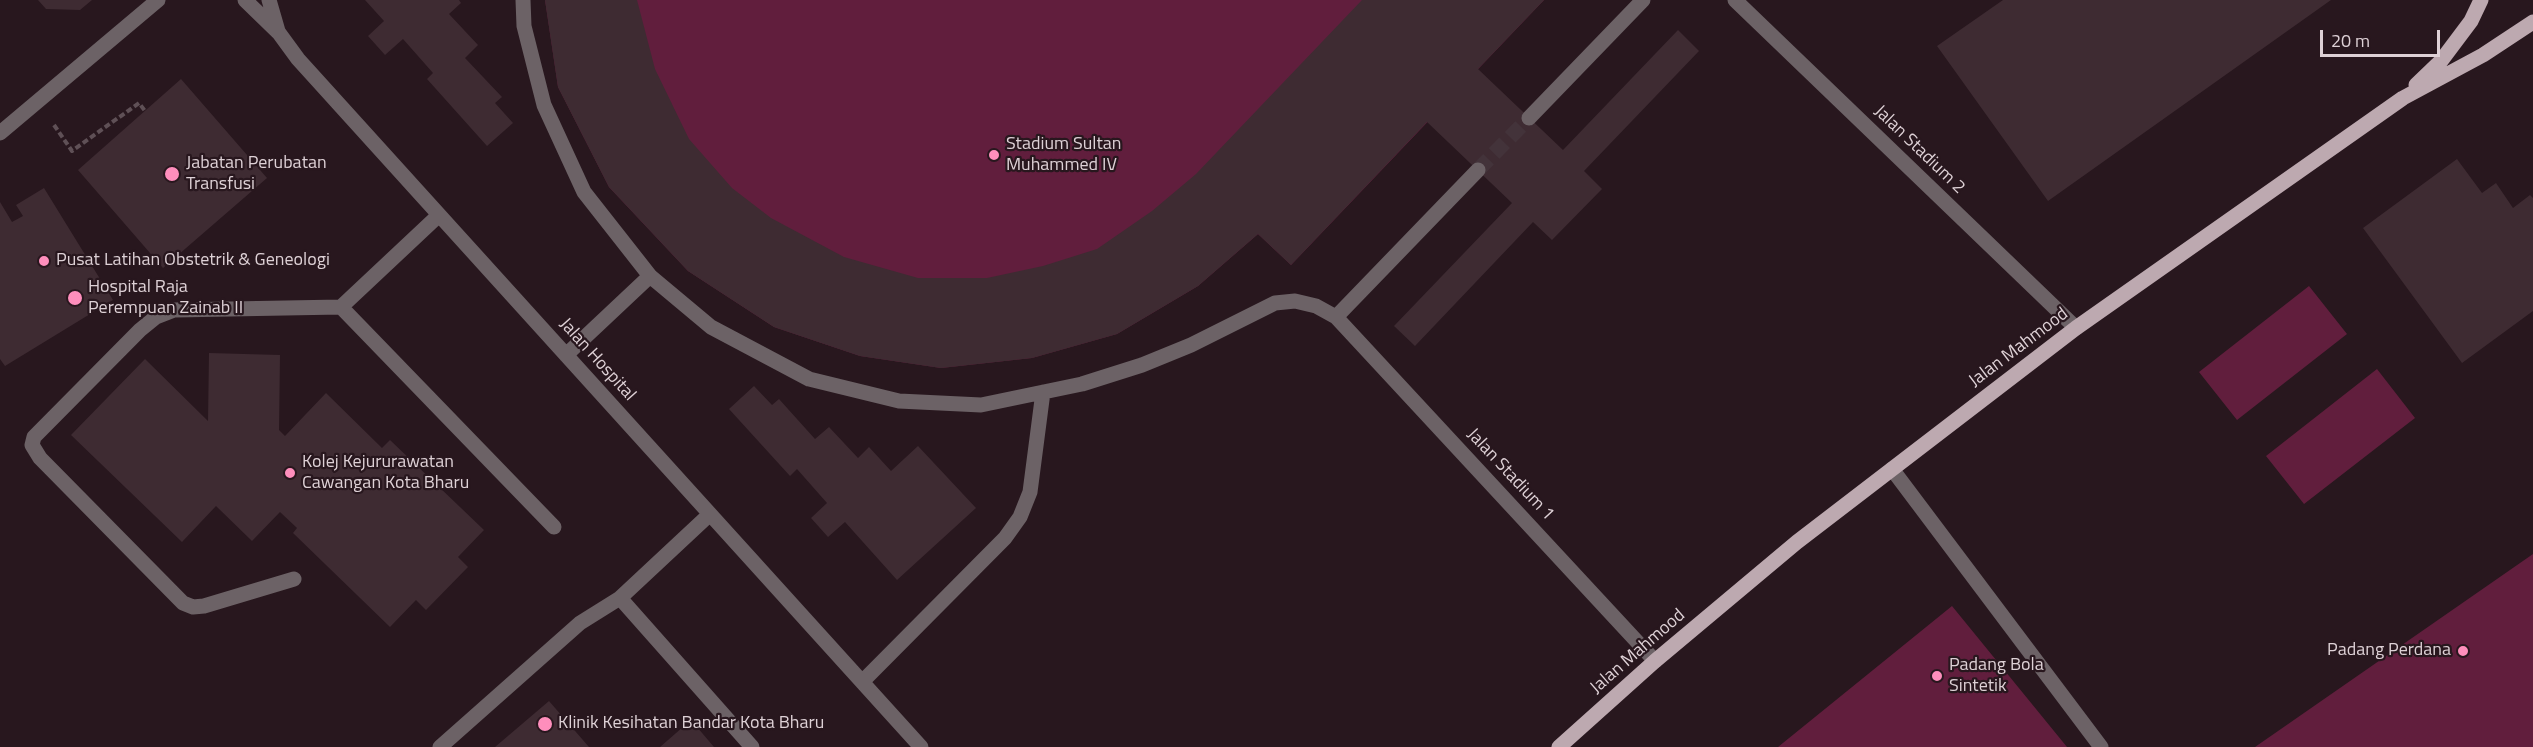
<!DOCTYPE html>
<style>
body{margin:0}
#map{position:relative;width:2533px;height:747px;overflow:hidden;background:#28171e;font-family:"Titillium Web",sans-serif}
canvas{display:block}
.scale{position:absolute;left:2320px;top:30px;width:120px;height:27px;box-sizing:border-box;border:3px solid #ded1d6;border-top:0;padding-left:8px;font-size:18px;line-height:21px;white-space:nowrap;color:#ded1d6;-webkit-text-stroke:4px #28171e;paint-order:stroke}
</style>
<div id="map">
<canvas width="2533" height="747"></canvas>
<div class="scale">20 m</div>
</div>
<script>
const g = document.querySelector('canvas').getContext('2d');
g.lineJoin = 'round';
function fillPath(path, color) {
  g.fillStyle = color;
  g.fill(path, 'evenodd');
}
function toPath(rows) {
  const path = new Path2D();
  for (const r of rows) {
    path.moveTo(r[0], r[1]);
    for (let i = 2; i < r.length; i += 2) path.lineTo(r[i], r[i + 1]);
  }
  return path;
}
function trace(path, color, width, dash) {
  g.strokeStyle = color;
  g.lineWidth = width;
  g.lineCap = dash ? 'butt' : 'round';
  g.setLineDash(dash || []);
  g.stroke(path);
}
function drawText(font, color, halo, rows, align = 'center') {
  g.font = font + ' "Titillium Web",sans-serif';
  g.lineWidth = 4.5;
  g.setLineDash([]);
  g.textBaseline = 'middle';
  g.strokeStyle = halo;
  g.fillStyle = color;
  for (const [text, x, y, turn = 0] of rows) {
    g.save();
    g.translate(x, y);
    g.rotate((+turn || 0) * Math.PI / 180);
    g.textAlign = isNaN(turn) ? turn : align;
    if (halo) g.strokeText(text, 0, 0);
    g.fillText(text, 0, 0);
    g.restore();
  }
}
const green = toPath([
 [545,0,1544,0,1291,265,1258,234,1198,286,1117,334,1032,358,941,368,860,356,774,327,688,271,609,187,558,87],
 [2309,286,2347,334,2237,420,2199,372],
 [2377,369,2415,418,2304,504,2266,456],
 [2533,554,2533,747,2255,747],
 [1952,606,2067,747,1778,747]
]);
const building = toPath([
 [38,0,92,0,80,10,46,9],
 [365,0,459,0,461,3,449,14,478,45,465,58,502,97,495,103,513,123,487,146,427,79,433,73,403,39,385,55,368,36,384,21],
 [545,0,637,0,655,69,689,139,732,188,771,218,844,257,918,278,987,278,1043,266,1097,249,1152,211,1196,174,1362,0,1544,0,1478,69,1563,150,1678,30,1699,51,1584,171,1602,189,1552,240,1533,222,1415,346,1394,326,1512,203,1427,122,1291,265,1258,234,1198,286,1117,334,1032,358,941,368,860,356,774,327,688,271,609,187,558,87],
 [2003,0,2331,0,2048,201,1937,46],
 [181,79,267,178,163,268,78,170],
 [2457,159,2482,193,2496,183,2513,208,2530,195,2533,198,2533,311,2462,363,2363,228],
 [44,188,113,300,5,366,0,359,0,202,12,222,23,216,16,205],
 [209,353,280,355,279,430,285,436,326,393,382,448,390,440,484,530,458,557,468,567,426,610,416,600,390,627,293,533,297,528,280,512,252,541,216,506,182,542,71,435,145,359,208,421],
 [754,386,772,405,779,399,815,439,829,427,858,458,869,447,891,471,918,446,976,508,897,580,845,522,828,537,811,518,827,503,797,469,790,476,729,409],
 [549,701,589,747,495,747],
 [691,720,714,747,660,747]
]);
const minorTunnel = toPath([
 [1478,170,1529,118]
]);
const path = toPath([
 [54,125,72,151,139,103,145,111]
]);
const minor = toPath([
 [245,0,279,33,298,59,921,747],
 [269,0,278,31],
 [523,0,524,26,544,105,584,192,650,276,711,327,809,379,899,401,981,405,1082,384,1142,365,1191,345,1275,303,1295,301,1316,306,1336,317,1478,170],
 [1735,0,2076,328],
 [1529,118,1643,0],
 [0,133,158,0],
 [341,307,439,215],
 [1336,317,1655,661],
 [566,355,650,276],
 [1892,469,2101,747],
 [294,579,204,606,193,607,183,603,40,458,32,445,34,437,140,330,156,317,174,310,341,307,554,527],
 [620,598,752,747],
 [862,682,1005,538,1020,517,1030,492,1043,392],
 [440,747,580,623,620,598,710,514]
]);
const major = toPath([
 [2416,85,2441,61,2471,21,2481,0],
 [1559,747,1655,661,1797,542,2076,328,2403,98,2483,55,2533,22]
]);
const markers = [
 [994,155,6,"#fe8ebc"],
 [172,174,8,"#fe8ebc"],
 [44,261,6,"#fe8ebc"],
 [75,298,8,"#fe8ebc"],
 [290,473,6,"#fe8ebc"],
 [2463,651,6,"#fe8ebc"],
 [1937,676,6,"#fe8ebc"],
 [545,724,8,"#fe8ebc"]
];
const poiNames = [
 ["Stadium Sultan",1006,145],
 ["Muhammed IV",1006,166],
 ["Jabatan Perubatan",186,164],
 ["Transfusi",186,185],
 ["Pusat Latihan Obstetrik & Geneologi",56,261],
 ["Hospital Raja",88,288],
 ["Perempuan Zainab II",88,309],
 ["Kolej Kejururawatan",302,463],
 ["Cawangan Kota Bharu",302,484],
 ["Padang Perdana",2451,651,"right"],
 ["Padang Bola",1949,666],
 ["Sintetik",1949,687],
 ["Klinik Kesihatan Bandar Kota Bharu",558,724]
];
const streetNames = [
 ["Jalan Stadium 2",1919,150,44],
 ["Jalan Mahmood",2019,348,-37],
 ["Jalan Hospital",597,360,48],
 ["Jalan Stadium 1",1510,475,47],
 ["Jalan Mahmood",1638,652,-41]
];
fillPath(green, '#611e3d');
fillPath(building, '#3e2b32');
trace(minorTunnel, '#43333a', 15, [15, 8]);
trace(path, '#5f5056', 4, [6, 3]);
trace(minor, '#6c6266', 15);
trace(major, '#bda9b0', 15);
for (const [x, y, r, color] of markers) {
  const dot = new Path2D();
  dot.arc(x, y, r, 0, 2 * Math.PI);
  g.fillStyle = color;
  g.fill(dot);
  trace(dot, '#28171e', 2);
}
drawText('18px', '#ded1d6', '#28171e', poiNames, 'left');
drawText('18px', '#ded1d6', '#28171e', streetNames);
</script>
